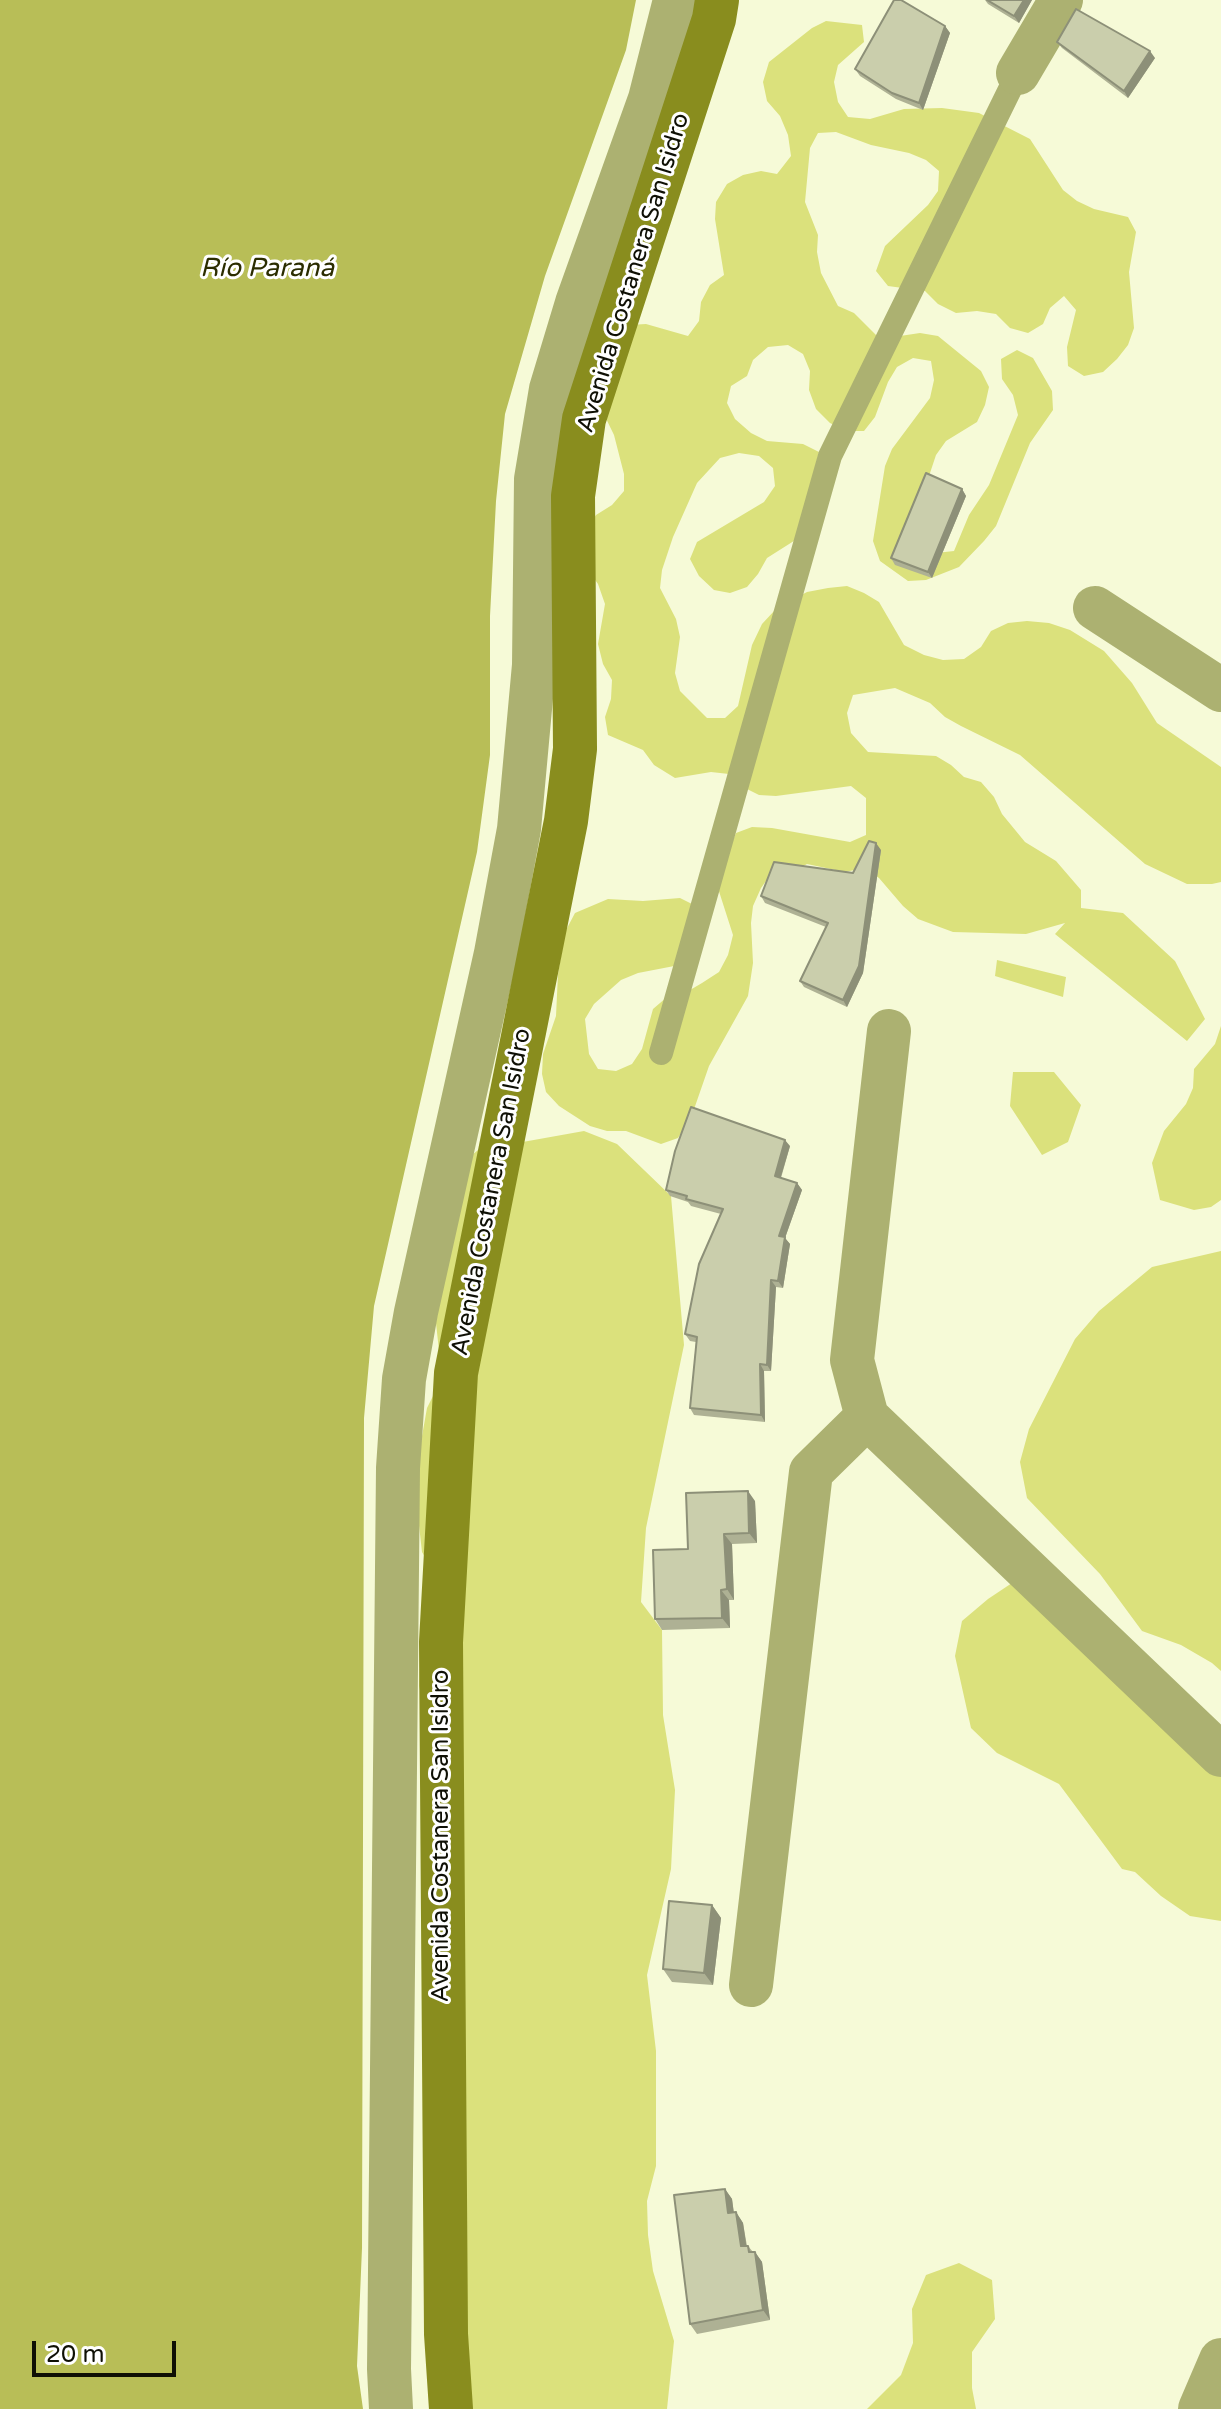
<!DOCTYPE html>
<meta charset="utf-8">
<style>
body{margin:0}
#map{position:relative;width:1221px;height:2409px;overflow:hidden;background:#f6fad7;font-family:"Varela Round",sans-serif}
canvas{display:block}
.scale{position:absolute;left:32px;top:2341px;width:144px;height:36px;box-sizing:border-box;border:4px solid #0f1005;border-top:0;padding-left:10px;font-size:24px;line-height:28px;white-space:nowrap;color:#0f1005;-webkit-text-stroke:6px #fff;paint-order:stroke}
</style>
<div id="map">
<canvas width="1221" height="2409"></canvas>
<div class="scale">20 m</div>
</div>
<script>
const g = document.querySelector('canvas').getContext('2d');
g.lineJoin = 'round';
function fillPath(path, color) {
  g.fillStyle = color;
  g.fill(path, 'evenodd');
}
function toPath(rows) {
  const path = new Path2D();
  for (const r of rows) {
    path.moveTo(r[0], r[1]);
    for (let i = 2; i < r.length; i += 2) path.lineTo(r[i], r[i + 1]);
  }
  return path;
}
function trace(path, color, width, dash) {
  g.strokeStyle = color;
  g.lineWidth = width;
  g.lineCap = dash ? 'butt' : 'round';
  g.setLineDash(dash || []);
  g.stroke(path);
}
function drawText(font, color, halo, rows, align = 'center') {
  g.font = font + ' "Varela Round",sans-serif';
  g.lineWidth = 6;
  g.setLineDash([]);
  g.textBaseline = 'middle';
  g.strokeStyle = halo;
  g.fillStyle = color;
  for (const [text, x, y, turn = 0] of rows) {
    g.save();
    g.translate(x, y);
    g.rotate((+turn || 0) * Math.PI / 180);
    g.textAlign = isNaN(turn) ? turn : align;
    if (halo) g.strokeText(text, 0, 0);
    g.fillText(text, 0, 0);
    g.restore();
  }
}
const green = toPath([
 [826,21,862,25,864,42,838,65,834,82,838,102,848,117,870,119,904,109,942,108,979,113,1030,139,1063,190,1077,201,1094,209,1128,217,1136,232,1129,272,1134,328,1128,345,1117,359,1103,372,1084,376,1068,366,1067,347,1076,310,1064,296,1050,308,1043,324,1028,333,1010,328,996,314,977,311,956,313,938,304,925,291,888,286,876,271,885,246,928,205,938,191,939,171,926,160,909,153,871,145,836,132,818,133,810,148,805,202,818,235,817,252,821,273,838,306,854,313,880,339,920,333,938,336,981,371,989,387,985,405,977,422,946,441,936,455,918,509,936,553,954,551,969,515,989,485,1018,415,1013,395,1002,379,1001,359,1017,350,1033,358,1052,391,1053,410,1030,443,996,526,984,541,959,567,926,580,908,581,880,561,873,541,885,466,892,449,930,398,934,380,931,361,913,358,897,367,888,382,875,417,864,431,847,431,830,423,816,409,809,390,810,371,803,354,788,345,768,347,753,360,747,376,731,386,727,403,735,419,751,433,767,441,803,444,819,452,797,539,767,558,758,574,747,587,730,593,714,590,699,576,690,559,697,542,764,502,775,486,773,468,759,456,739,453,720,458,697,483,673,537,662,570,660,588,676,619,680,637,675,673,680,691,707,718,725,718,738,706,752,645,762,624,775,610,792,600,807,592,828,588,847,586,864,593,879,602,904,645,924,655,943,660,964,659,981,647,991,631,1008,623,1027,621,1049,623,1070,630,1104,651,1132,683,1157,723,1221,767,1221,882,1212,884,1187,884,1145,864,1020,755,961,726,945,717,930,703,895,688,853,695,847,713,851,733,868,752,936,756,951,765,964,777,981,782,994,797,1002,814,1025,842,1056,861,1081,890,1081,908,1123,913,1175,961,1205,1019,1187,1041,1055,934,1065,923,1026,934,953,932,918,919,903,906,879,878,864,868,845,872,807,864,790,873,771,874,761,888,753,906,751,923,753,963,748,996,709,1066,692,1115,678,1138,661,1144,626,1131,607,1131,590,1126,559,1106,546,1092,542,1074,543,1054,556,1016,558,974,565,932,575,913,608,899,643,901,680,898,696,906,695,962,638,973,621,980,594,1004,585,1019,589,1054,598,1069,616,1071,632,1064,642,1049,653,1009,667,997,685,993,702,983,719,972,728,955,733,935,716,882,736,833,752,827,772,828,850,842,866,835,866,798,851,786,776,796,759,795,743,787,729,774,711,772,675,778,654,765,643,750,608,735,605,717,611,699,612,680,603,664,598,644,605,604,598,584,586,567,586,530,596,515,612,505,624,491,624,474,614,435,596,398,629,325,646,324,688,336,699,321,701,302,710,285,724,275,715,219,716,202,727,184,743,175,761,171,777,174,791,156,788,135,780,116,767,101,763,82,769,62,812,28],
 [997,960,1066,977,1063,997,995,976],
 [1221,1026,1221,1200,1211,1207,1194,1210,1160,1200,1152,1163,1164,1131,1186,1104,1193,1088,1194,1069,1215,1044],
 [1013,1072,1054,1072,1081,1105,1068,1142,1042,1155,1010,1106],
 [584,1131,617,1144,671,1196,684,1345,646,1528,641,1602,662,1630,663,1715,675,1790,671,1869,647,1975,656,2051,656,2166,647,2201,648,2235,653,2271,674,2341,667,2409,457,2409,428,1722,419,1686,421,1649,439,1581,422,1552,414,1481,427,1408,442,1378,427,1241,448,1175,478,1150],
 [1221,1251,1221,1671,1212,1663,1181,1645,1142,1631,1100,1574,1027,1498,1020,1462,1029,1429,1075,1339,1099,1311,1152,1267],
 [1018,1579,1221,1745,1221,1921,1190,1916,1161,1896,1135,1872,1122,1869,1059,1784,997,1753,971,1728,955,1656,962,1621,988,1599],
 [959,2263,992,2280,995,2319,972,2352,972,2388,976,2409,867,2409,901,2375,913,2343,912,2309,926,2275]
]);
const water = toPath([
 [0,0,636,0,626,50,545,276,505,414,496,501,490,616,490,755,477,852,374,1306,364,1418,362,2248,357,2366,363,2409,0,2409]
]);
const lane = toPath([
 [661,1053,830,456,1018,73]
]);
const street = toPath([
 [1018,73,1061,0],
 [1095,608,1221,690],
 [889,1031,852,1360,867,1417,1221,1755],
 [751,1985,811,1472,867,1417],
 [391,2409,389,2369,398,1468,404,1379,416,1312,496,953,519,829,534,665,536,479,551,389,577,303,650,99,675,0],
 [1200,2409,1221,2360]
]);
const secondary = toPath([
 [451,2409,446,2334,441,1642,456,1373,566,821,575,749,573,496,584,419,714,19,717,0]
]);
const wall = toPath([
 [985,0,1032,0,1019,23,988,4],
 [945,26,950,33,923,110,896,99,860,76,855,69],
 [1057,42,1155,58,1128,98,1062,48],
 [962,489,966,496,932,578,895,565,891,558],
 [881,850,863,973,847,1007,804,987,800,981,826,927,765,903,761,896,853,873],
 [790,1146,781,1178,797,1183,802,1190,785,1238,790,1244,783,1288,776,1287,771,1371,764,1371,765,1422,694,1415,690,1408,696,1342,690,1341,685,1334,721,1214,691,1206,688,1202,670,1196,666,1190],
 [755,1501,757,1543,732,1544,734,1600,729,1600,730,1628,662,1630,655,1619,688,1549],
 [712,1905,721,1918,713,1985,672,1982,663,1969],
 [725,2189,732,2199,734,2213,736,2212,743,2223,747,2246,748,2246,753,2252,755,2252,762,2262,770,2320,697,2334,690,2324]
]);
const shadedWall = toPath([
 [1024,0,1032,0,1019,23,1014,16],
 [945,26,950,33,923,110,919,103],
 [1150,51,1155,58,1128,98,1124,91],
 [962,489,966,496,932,578,928,572],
 [876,843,881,850,863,973,847,1007,843,1000],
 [785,1140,790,1146,779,1183,775,1176],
 [797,1183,802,1190,785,1238,790,1244,783,1288,778,1281,779,1236],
 [771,1280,776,1287,771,1371,767,1365],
 [760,1364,764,1371,765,1422,761,1415],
 [748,1491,755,1501,757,1543,749,1533],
 [724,1534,732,1544,734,1600,727,1589],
 [721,1590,729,1600,730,1628,722,1618],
 [712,1905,721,1918,713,1985,704,1973],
 [725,2189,732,2199,735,2223,728,2213],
 [736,2212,743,2223,748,2257,741,2246],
 [755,2252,762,2262,770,2320,763,2310]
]);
const building = toPath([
 [894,0,901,0,945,26,919,103,892,93,855,69,894,0],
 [987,0,1024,0,1014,16,987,0],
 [1076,9,1150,51,1124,91,1057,42,1076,9],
 [926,473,962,489,928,572,891,558,926,473],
 [869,841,876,843,859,966,843,1000,800,981,828,923,761,896,774,862,853,873,869,841],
 [691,1107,785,1140,775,1176,797,1183,779,1236,785,1237,778,1281,771,1280,767,1365,760,1364,761,1415,690,1408,697,1337,685,1334,699,1264,723,1209,686,1199,687,1196,666,1190,675,1151,691,1107],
 [748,1491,749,1533,724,1534,727,1589,721,1590,722,1618,655,1619,653,1550,688,1549,686,1493,748,1491],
 [669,1901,712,1905,704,1973,663,1969,669,1901],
 [725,2189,728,2213,736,2212,741,2246,748,2246,749,2252,755,2252,763,2310,690,2324,674,2195,725,2189]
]);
const streetNames = [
 ["Avenida Costanera San Isidro",634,273,-73],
 ["Avenida Costanera San Isidro",492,1192,-79],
 ["Avenida Costanera San Isidro",442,1836,-90]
];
const waterNames = [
 ["Río Paraná",267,269]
];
fillPath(green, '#dbe17c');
fillPath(water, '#b8be57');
trace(lane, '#acb171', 24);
trace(street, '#acb171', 44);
trace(secondary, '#898d1e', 44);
fillPath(wall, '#aeb194');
fillPath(shadedWall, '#8d9078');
fillPath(building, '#caceac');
trace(building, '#8d9078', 2);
drawText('24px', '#0f1005', '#fff', streetNames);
drawText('italic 26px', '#2b2d00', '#fff', waterNames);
</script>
